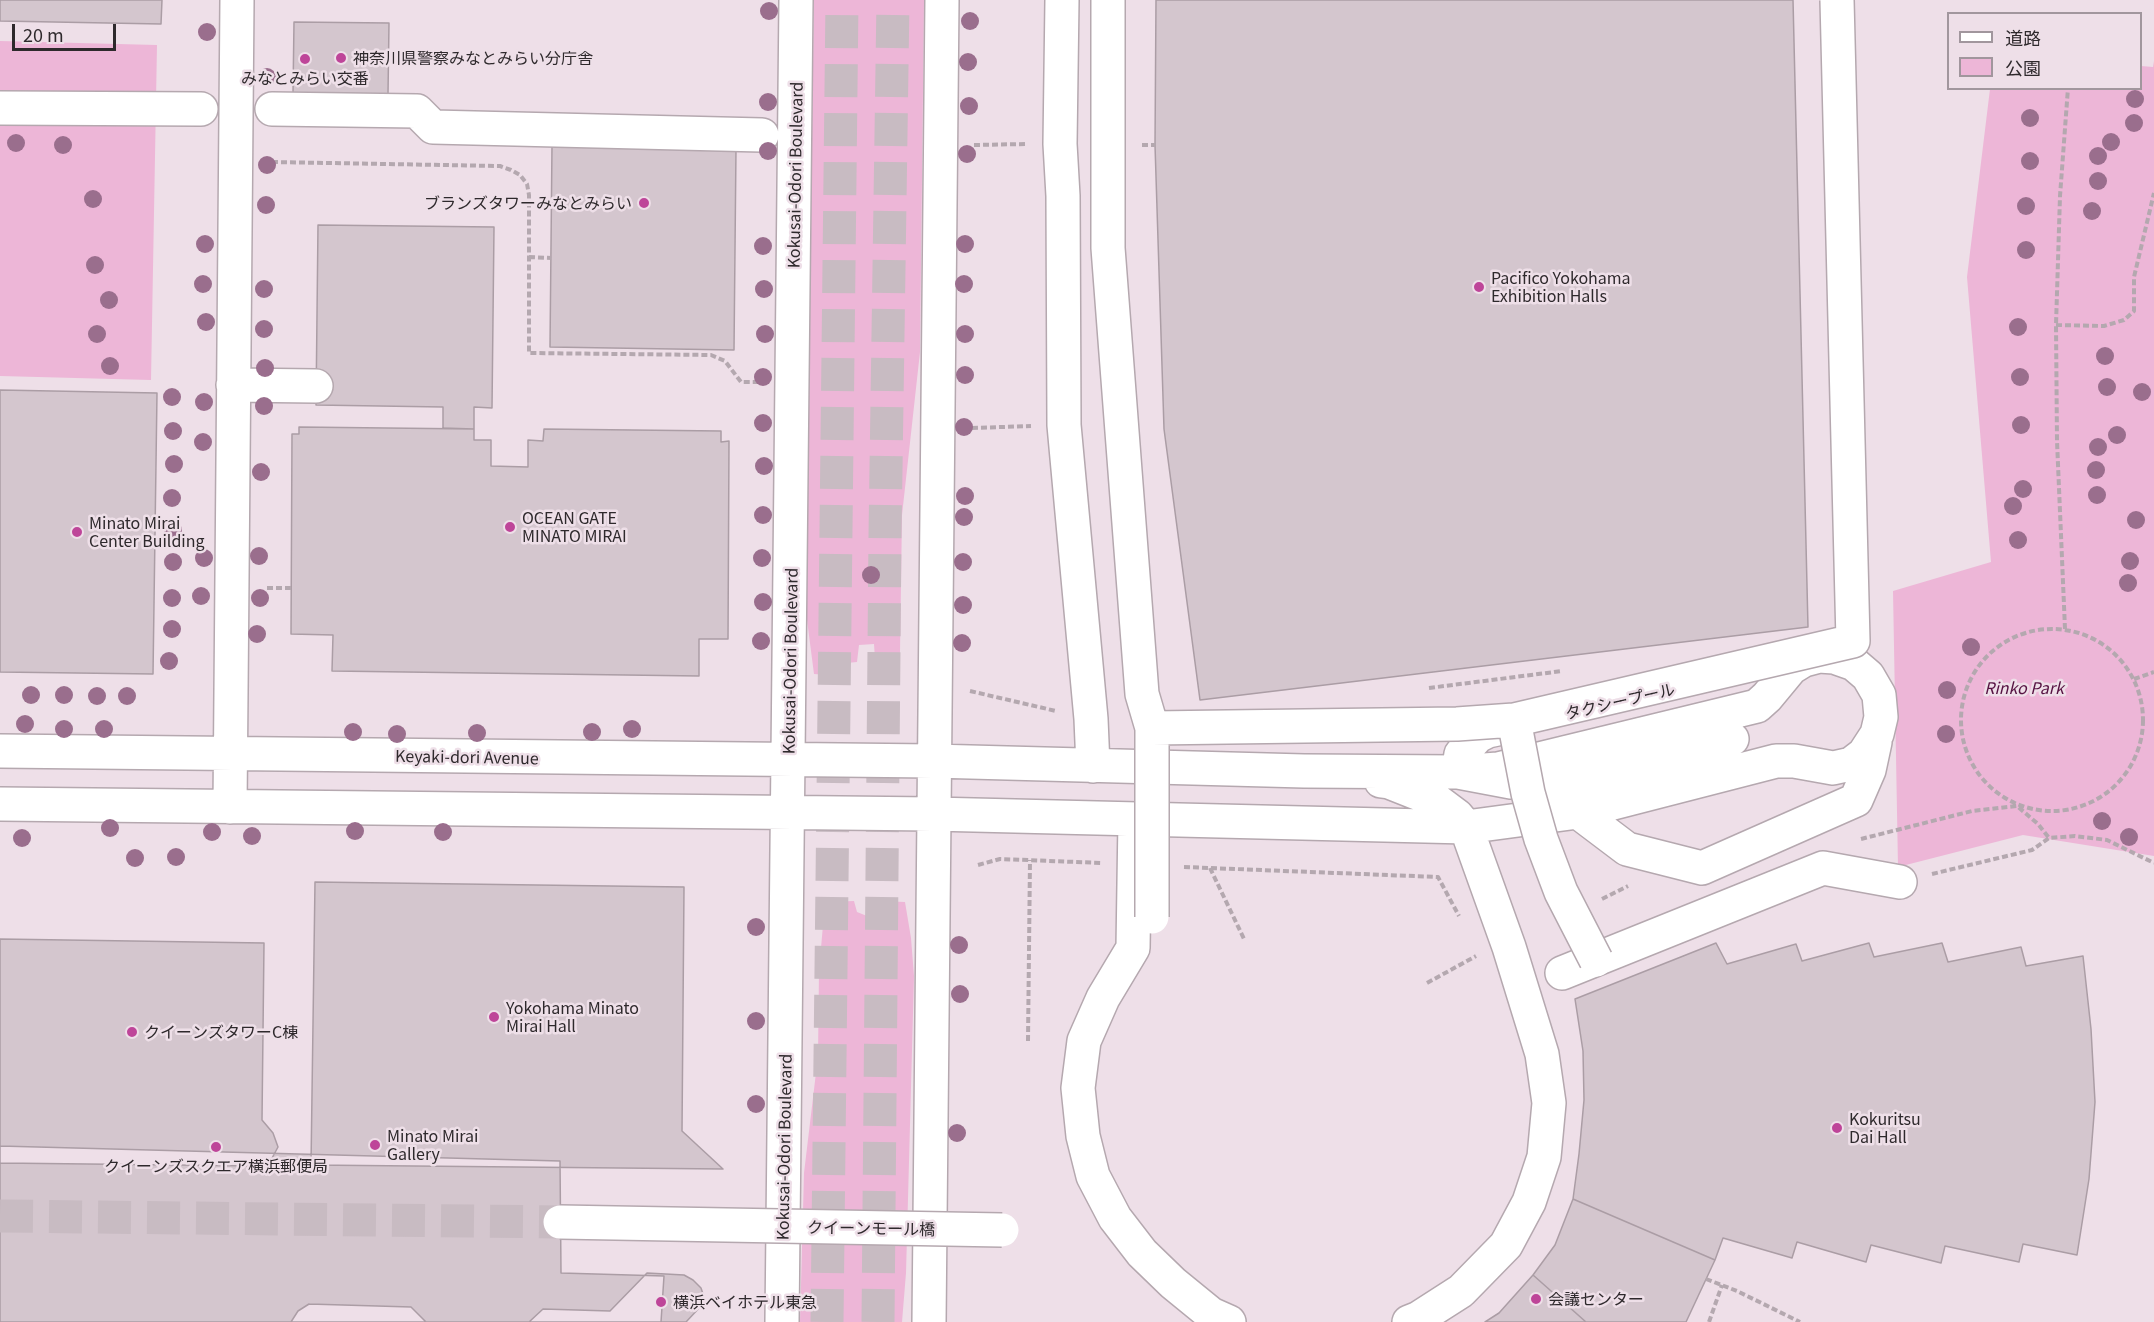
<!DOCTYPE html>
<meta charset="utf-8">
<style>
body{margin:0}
#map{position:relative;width:2154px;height:1322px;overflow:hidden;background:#eedfe8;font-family:Georgia,"Noto Sans JP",serif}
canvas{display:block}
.legend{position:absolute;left:1947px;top:12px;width:195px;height:78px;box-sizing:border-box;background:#eedfe8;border:2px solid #a1969d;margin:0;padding:8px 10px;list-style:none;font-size:18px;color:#2e292c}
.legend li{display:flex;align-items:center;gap:12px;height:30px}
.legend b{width:30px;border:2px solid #a1969d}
.scale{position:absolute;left:12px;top:24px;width:104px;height:27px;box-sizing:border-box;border:3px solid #2e292c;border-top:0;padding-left:8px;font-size:18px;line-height:21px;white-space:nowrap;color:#2e292c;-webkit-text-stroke:4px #eedfe8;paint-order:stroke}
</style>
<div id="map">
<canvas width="2154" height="1322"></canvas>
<ul class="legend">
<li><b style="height:8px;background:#fff"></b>道路</li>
<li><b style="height:16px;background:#edb6d7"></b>公園</li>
</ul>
<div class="scale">20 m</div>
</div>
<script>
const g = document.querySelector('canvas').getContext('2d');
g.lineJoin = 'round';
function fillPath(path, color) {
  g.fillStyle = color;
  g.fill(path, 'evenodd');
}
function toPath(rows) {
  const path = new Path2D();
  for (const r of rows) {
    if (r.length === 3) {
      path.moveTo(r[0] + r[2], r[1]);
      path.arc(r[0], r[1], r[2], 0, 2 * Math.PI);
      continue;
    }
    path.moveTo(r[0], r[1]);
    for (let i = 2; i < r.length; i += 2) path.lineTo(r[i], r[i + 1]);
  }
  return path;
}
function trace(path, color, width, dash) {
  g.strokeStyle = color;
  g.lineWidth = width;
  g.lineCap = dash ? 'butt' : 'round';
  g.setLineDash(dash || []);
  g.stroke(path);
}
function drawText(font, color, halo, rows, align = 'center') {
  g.font = font + ' Georgia,"Noto Sans JP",serif';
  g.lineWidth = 5;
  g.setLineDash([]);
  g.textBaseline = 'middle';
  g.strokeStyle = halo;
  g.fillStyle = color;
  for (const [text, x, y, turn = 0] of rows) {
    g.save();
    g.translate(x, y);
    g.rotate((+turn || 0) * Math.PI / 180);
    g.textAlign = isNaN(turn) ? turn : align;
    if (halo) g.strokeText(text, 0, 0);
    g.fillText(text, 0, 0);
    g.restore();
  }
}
const green = toPath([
 [814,0,924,0,920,352,902,515,900,652,896,677,894,677,894,665,886,664,886,676,876,675,874,644,859,645,857,662,836,664,830,668,827,675,814,674,807,620,806,509],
 [0,41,157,45,151,380,0,376],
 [2154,61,2154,856,2023,835,1898,867,1893,591,1991,562,1967,277,1990,89,2140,88,2141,66,2153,67],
 [854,901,857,912,867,916,877,911,881,901,905,902,911,938,914,976,906,1273,902,1322,800,1322,804,1173,818,1056,819,971,825,902]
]);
const building = toPath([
 [0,0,162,0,161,24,0,21,0,0],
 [1156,0,1793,0,1808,627,1200,700,1164,429,1155,145,1156,0],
 [294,22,389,23,388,94,293,93,294,22],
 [552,145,736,148,734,350,550,347,552,145],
 [318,225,494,227,492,408,474,407,474,429,443,428,443,407,316,405,318,225],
 [0,390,157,393,153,674,0,672,0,390],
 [299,427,474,429,474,440,491,440,491,466,528,467,528,440,543,441,544,429,721,431,721,442,729,441,728,639,699,639,699,676,332,671,333,635,291,634,292,434,299,434,299,427],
 [315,882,684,887,682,1131,723,1169,311,1165,315,882],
 [0,939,264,943,262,1120,273,1133,278,1147,271,1160,262,1166,0,1163,0,939],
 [1716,943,1727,964,1796,944,1802,961,1869,943,1874,957,1942,943,1948,962,2021,947,2026,966,2083,956,2091,1029,2095,1102,2089,1179,2077,1255,2023,1244,2019,1262,1945,1246,1941,1263,1871,1245,1866,1262,1797,1242,1792,1258,1723,1238,1715,1260,1573,1199,1579,1154,1584,1100,1583,1051,1575,999,1716,943],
 [0,1146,560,1161,561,1273,664,1276,661,1322,0,1322,0,1146],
 [1573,1199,1715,1260,1686,1322,1586,1322,1533,1275,1555,1245,1573,1199],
 [647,1273,684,1275,693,1280,701,1288,704,1297,701,1306,686,1322,529,1322,543,1309,610,1311,647,1273],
 [1533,1275,1586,1322,1485,1322,1499,1313,1533,1275],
 [309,1304,411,1307,426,1322,291,1322,298,1311,309,1304]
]);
const minorTunnel = toPath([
 [0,1216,560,1222],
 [827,1322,842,0],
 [878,1322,885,536,893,0]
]);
const path = toPath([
 [974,145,1026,144],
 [1142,145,1155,145],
 [272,162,500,166,511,170,520,175,527,184,529,195,529,353,711,355,725,361,741,382,757,382],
 [529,257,551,258],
 [2056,325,2104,326,2124,320,2134,311,2134,277,2154,193],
 [972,428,1031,426],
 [267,588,291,588],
 [2065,629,2057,441,2056,325,2060,196,2068,88],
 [2052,720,91],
 [2134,679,2154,672],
 [1429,688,1562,671],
 [970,691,1056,711],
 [1861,839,1972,811,2017,806,2038,824,2049,838],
 [978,865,1000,859,1102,863],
 [1184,867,1438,877,1459,916],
 [1210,868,1245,941],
 [1932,874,2032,850,2049,838,2075,836,2107,840,2154,863],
 [1602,899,1628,886],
 [1427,983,1476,956],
 [1028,1041,1030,860],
 [1706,1279,1737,1291,1800,1322],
 [1709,1322,1722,1285]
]);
const minor = toPath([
 [1062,0,1060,144,1063,196,1064,425,1091,719,1093,766],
 [0,108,201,109],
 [272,109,417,111,433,127,762,135],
 [233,385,316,386],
 [1516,725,1488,731,1478,736,1461,754,1458,772,1511,782,1563,784,1732,739],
 [0,751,933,761,1304,771,1458,772,1498,769,1757,706,1767,697,1791,668,1804,660,1819,656,1834,657,1854,664,1868,676,1879,695,1881,717,1877,734,1864,754,1851,764,1833,768,1794,761,1776,761,1578,812,1466,827,933,814,0,804],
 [1381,781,1389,782,1437,801,1457,816,1466,827,1509,947,1542,1054,1549,1103,1544,1157,1529,1202,1506,1245,1461,1291,1419,1318,1409,1322],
 [230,807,237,0],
 [1578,812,1627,849,1702,868,1856,800,1869,770,1875,742],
 [1135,819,1133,948,1103,998,1084,1041,1078,1088,1083,1136,1093,1176,1115,1218,1142,1253,1173,1283,1211,1314,1229,1322],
 [1562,973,1823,868,1900,882],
 [782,1322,796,0],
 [929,1322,942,0]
]);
const minorBridge = toPath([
 [1108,0,1108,248,1142,694,1152,728,1457,724,1514,720,1853,641,1837,0],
 [1514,720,1528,793,1541,839,1561,892,1596,960],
 [1152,728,1152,917],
 [560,1222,1002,1230]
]);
const trees = [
 [769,11],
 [970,21],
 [207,32],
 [968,62],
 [267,77],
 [2135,99],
 [768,102],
 [969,106],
 [2030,118],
 [2134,123],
 [2111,142],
 [16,143],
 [63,145],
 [768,151],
 [967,154],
 [2098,156],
 [2030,161],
 [267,165],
 [2098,181],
 [93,199],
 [266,205],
 [2026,206],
 [2092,211],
 [205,244],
 [965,244],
 [763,246],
 [2026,250],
 [95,265],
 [203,284],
 [964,284],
 [264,289],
 [764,289],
 [109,300],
 [206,322],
 [2018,327],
 [264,329],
 [97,334],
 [765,334],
 [965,334],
 [2105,356],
 [110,366],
 [265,368],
 [965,375],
 [763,377],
 [2020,377],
 [2107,387],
 [2142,392],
 [172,397],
 [204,402],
 [264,406],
 [763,423],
 [2021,425],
 [964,427],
 [173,431],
 [2117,435],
 [203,442],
 [2098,447],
 [174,464],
 [764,466],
 [2096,470],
 [261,472],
 [2023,489],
 [2097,495],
 [965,496],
 [172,498],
 [2013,506],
 [763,515],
 [964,517],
 [2136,520],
 [173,530],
 [2018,540],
 [259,556],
 [204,558],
 [762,558],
 [2130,561],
 [173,562],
 [963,562],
 [871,575],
 [2128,583],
 [201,596],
 [172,598],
 [260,598],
 [763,602],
 [963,605],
 [172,629],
 [257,634],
 [761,641],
 [962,643],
 [1971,647],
 [169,661],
 [1947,690],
 [31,695],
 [64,695],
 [97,696],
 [127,696],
 [25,724],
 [64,729],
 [104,729],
 [632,729],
 [353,732],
 [592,732],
 [477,733],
 [397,734],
 [1946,734],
 [2102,821],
 [110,828],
 [355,831],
 [212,832],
 [443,832],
 [252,836],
 [2129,837],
 [22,838],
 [176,857],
 [135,858],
 [756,927],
 [959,945],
 [960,994],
 [756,1021],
 [756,1104],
 [957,1133]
];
const markers = [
 [341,58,6,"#be4599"],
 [305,59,6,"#be4599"],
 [644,203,6,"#be4599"],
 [1479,287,6,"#be4599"],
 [510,527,6,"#be4599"],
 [77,532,6,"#be4599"],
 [494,1017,6,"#be4599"],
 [132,1032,6,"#be4599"],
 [1837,1128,6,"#be4599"],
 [375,1145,6,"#be4599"],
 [216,1147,6,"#be4599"],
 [1536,1299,6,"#be4599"],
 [661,1302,6,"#be4599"]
];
const poiNames = [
 ["神奈川県警察みなとみらい分庁舎",353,58],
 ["みなとみらい交番",305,78,"center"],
 ["ブランズタワーみなとみらい",632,203,"right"],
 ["Pacifico Yokohama",1491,278],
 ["Exhibition Halls",1491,296],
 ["OCEAN GATE",522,518],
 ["MINATO MIRAI",522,536],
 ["Minato Mirai",89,523],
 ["Center Building",89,541],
 ["Yokohama Minato",506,1008],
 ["Mirai Hall",506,1026],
 ["クイーンズタワーC棟",144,1032],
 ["Kokuritsu",1849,1119],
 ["Dai Hall",1849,1137],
 ["Minato Mirai",387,1136],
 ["Gallery",387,1154],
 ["クイーンズスクエア横浜郵便局",216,1166,"center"],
 ["会議センター",1548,1299],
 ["横浜ベイホテル東急",673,1302]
];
const streetNames = [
 ["Kokusai-Odori Boulevard",795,175,-89],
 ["Kokusai-Odori Boulevard",790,661,-89],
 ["タクシープール",1620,701,-13],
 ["Keyaki-dori Avenue",467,757,1],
 ["Kokusai-Odori Boulevard",784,1147,-89],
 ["クイーンモール橋",871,1228,1]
];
const parkNames = [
 ["Rinko Park",2024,688]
];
fillPath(green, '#edb6d7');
fillPath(building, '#d4c6ce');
trace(building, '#ab9da5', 1.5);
trace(minorTunnel, '#c8bbc2', 33, [33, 16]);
trace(minor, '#b5a8af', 36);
trace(path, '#b4a8af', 4, [6, 3]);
trace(minor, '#fff', 33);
trace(minorBridge, '#b5a8af', 36, []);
trace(minorBridge, '#fff', 33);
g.fillStyle = '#9a6e8d';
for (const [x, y] of trees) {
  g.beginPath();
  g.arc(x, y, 9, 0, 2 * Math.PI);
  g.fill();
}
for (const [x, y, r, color] of markers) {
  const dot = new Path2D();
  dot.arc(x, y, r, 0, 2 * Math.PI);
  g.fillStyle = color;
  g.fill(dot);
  trace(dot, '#eedfe8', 2);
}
drawText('16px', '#2e292c', '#eedfe8', poiNames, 'left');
drawText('16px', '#2e292c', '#eedfe8', streetNames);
drawText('italic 16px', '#561242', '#eedfe8', parkNames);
</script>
